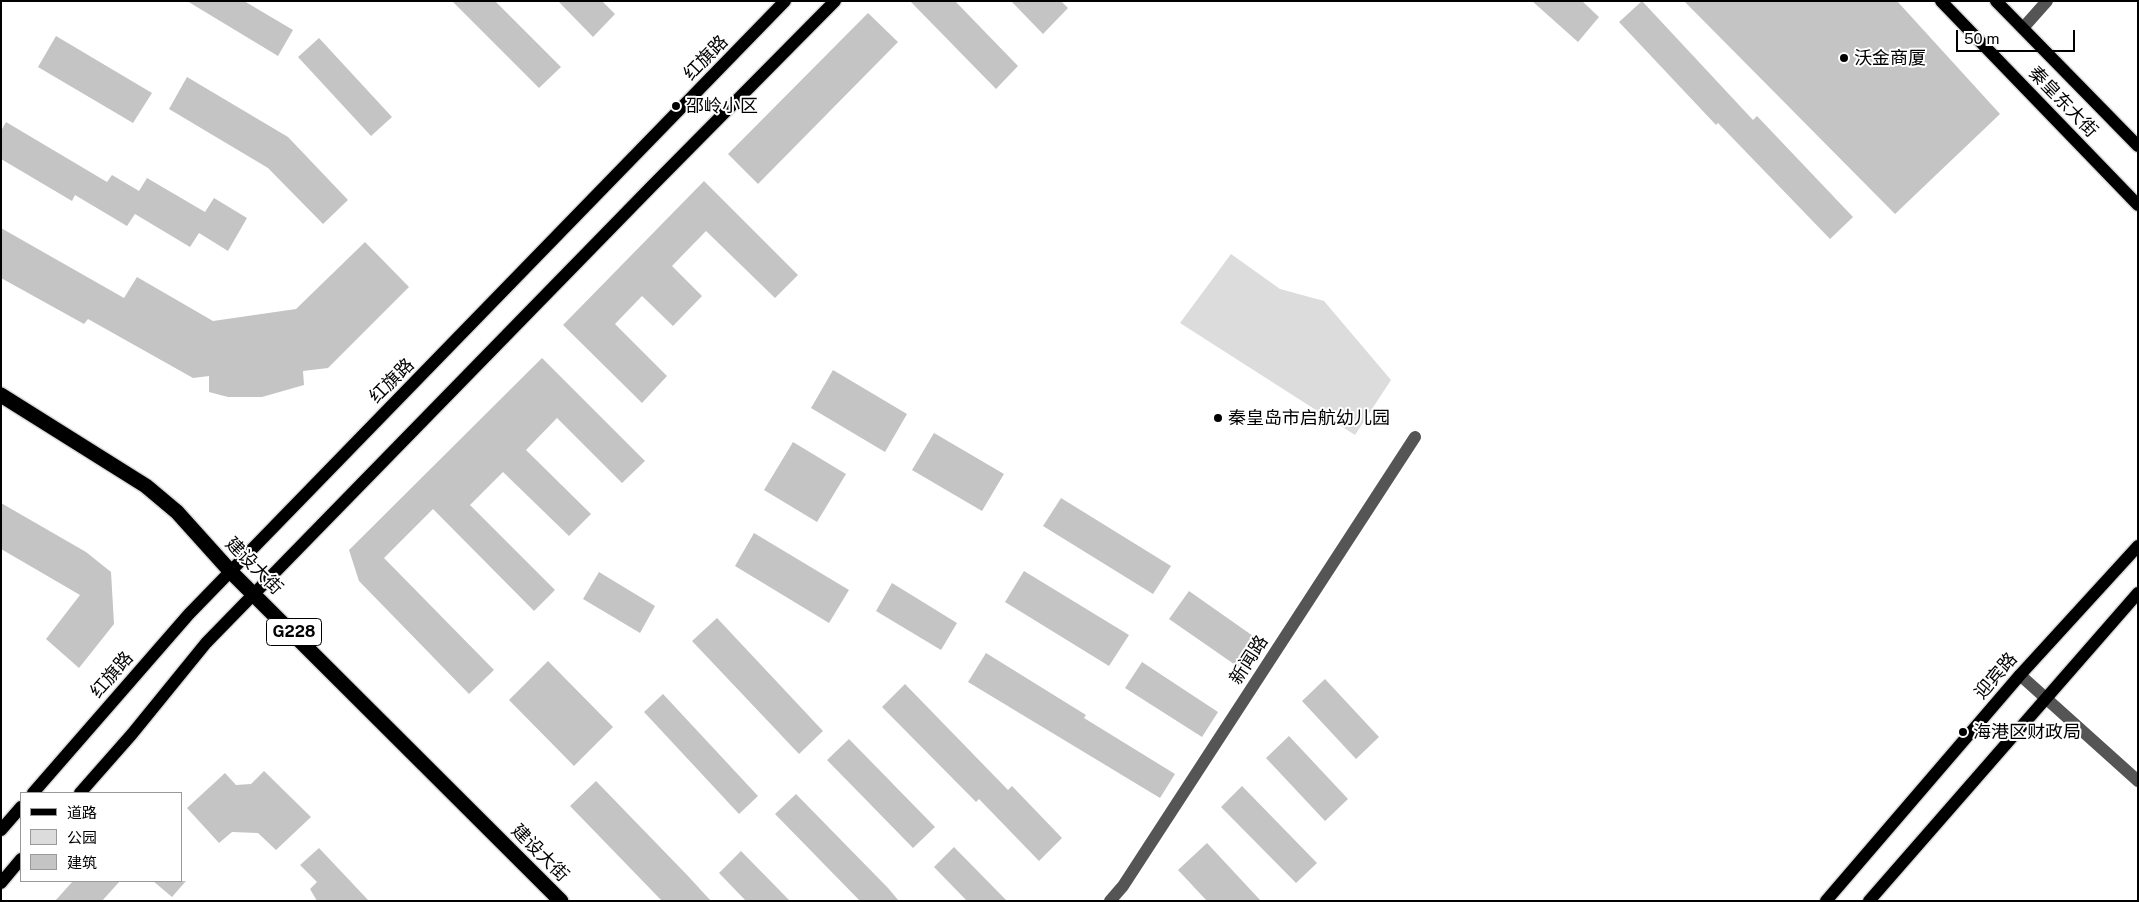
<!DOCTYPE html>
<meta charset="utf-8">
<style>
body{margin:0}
#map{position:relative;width:2139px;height:902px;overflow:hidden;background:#fff;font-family:"Public Sans","Noto Sans SC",sans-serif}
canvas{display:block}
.frame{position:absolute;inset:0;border:2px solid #000;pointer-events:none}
.legend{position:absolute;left:20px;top:792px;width:162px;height:90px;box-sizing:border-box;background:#fff;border:1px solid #999;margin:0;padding:6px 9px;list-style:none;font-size:15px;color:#000}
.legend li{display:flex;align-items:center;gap:10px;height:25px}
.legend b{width:25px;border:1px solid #999}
.scale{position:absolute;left:1956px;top:30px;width:119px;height:22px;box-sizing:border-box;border:2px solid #000;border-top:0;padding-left:6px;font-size:15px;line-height:18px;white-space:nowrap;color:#000;-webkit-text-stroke:4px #fff;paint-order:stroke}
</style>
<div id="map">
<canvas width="2139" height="902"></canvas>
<div class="frame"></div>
<ul class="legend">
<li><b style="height:6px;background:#000"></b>道路</li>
<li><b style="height:14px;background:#dcdcdc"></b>公园</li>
<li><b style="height:14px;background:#c4c4c4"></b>建筑</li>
</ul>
<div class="scale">50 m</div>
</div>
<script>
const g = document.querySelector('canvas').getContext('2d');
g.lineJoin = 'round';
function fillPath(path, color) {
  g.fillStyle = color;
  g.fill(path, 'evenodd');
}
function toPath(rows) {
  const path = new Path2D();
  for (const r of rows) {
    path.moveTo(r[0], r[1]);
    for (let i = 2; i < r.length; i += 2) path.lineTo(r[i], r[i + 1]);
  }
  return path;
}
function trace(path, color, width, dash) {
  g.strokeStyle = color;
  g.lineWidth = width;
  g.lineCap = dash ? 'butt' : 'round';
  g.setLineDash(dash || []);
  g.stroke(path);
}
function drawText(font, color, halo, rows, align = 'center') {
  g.font = font + ' "Public Sans","Noto Sans SC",sans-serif';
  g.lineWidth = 4;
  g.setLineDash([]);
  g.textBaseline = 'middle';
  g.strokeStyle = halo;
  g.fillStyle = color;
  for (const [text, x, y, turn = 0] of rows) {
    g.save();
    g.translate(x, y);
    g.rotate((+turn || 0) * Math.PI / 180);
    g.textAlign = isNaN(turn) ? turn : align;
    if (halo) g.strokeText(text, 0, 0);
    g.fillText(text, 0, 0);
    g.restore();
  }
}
const green = toPath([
 [1231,254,1280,289,1324,301,1391,380,1355,435,1180,323]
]);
const building = toPath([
 [187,1,244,1,293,30,278,56],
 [452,1,495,1,561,67,539,88],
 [558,1,602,1,615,14,593,37],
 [910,1,955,1,1018,66,996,89],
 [1011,1,1061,1,1068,8,1043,34],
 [1532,1,1582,1,1599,17,1578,42],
 [1642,1,1753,120,1757,116,1853,217,1830,239,1718,123,1716,125,1619,22],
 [1684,1,1897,1,2000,114,1895,214],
 [868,13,898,42,758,184,728,154],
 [56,36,152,93,133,123,38,67],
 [319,38,392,117,371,136,298,57],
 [187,77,288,137,348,200,323,224,268,168,169,109],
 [6,122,107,182,112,175,139,191,147,178,205,212,214,198,247,218,228,251,199,233,190,247,135,214,127,226,75,195,72,201,1,159,1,131],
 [704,181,798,275,775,298,706,231,672,266,702,296,673,326,642,296,615,324,667,376,642,403,563,325],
 [1,228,124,298,137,277,213,321,296,309,365,242,409,287,328,368,303,371,304,385,262,397,228,397,209,392,209,376,193,378,88,319,84,324,1,278],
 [542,358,645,461,622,483,557,418,526,450,591,514,569,536,503,472,470,505,555,590,534,611,433,509,384,558,494,670,469,694,359,581,349,550],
 [833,370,907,414,885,452,811,408],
 [934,433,1004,474,982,511,912,470],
 [793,442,846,474,817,522,764,490],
 [1061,498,1171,566,1153,594,1043,526],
 [1,503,86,552,111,572,114,624,79,668,46,639,80,595,1,549],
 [754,533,849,590,829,623,735,566],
 [1024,571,1129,635,1109,666,1005,602],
 [599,572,655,606,640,633,583,599],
 [892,583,957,623,941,650,876,611],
 [1189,591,1263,643,1244,671,1169,619],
 [717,618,823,731,799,754,692,641],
 [986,653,1086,715,1084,718,1175,774,1160,798,968,682],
 [548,661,613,727,574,766,509,700],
 [1142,662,1218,712,1202,737,1125,688],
 [1325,679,1379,737,1356,759,1302,701],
 [905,684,1008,790,1012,786,1062,838,1039,861,979,799,976,802,882,707],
 [663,694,758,796,739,814,644,712],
 [1289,736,1348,799,1325,821,1266,758],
 [849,739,935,827,913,848,827,760],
 [264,771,311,817,276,850,258,833,232,832,219,843,187,808,225,773,236,785,251,784],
 [596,781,688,876,711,901,662,901,570,806],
 [1242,786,1317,863,1296,883,1221,807],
 [796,794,888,888,899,901,860,901,775,814],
 [1207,843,1261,901,1207,901,1178,870],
 [954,847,1007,901,967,901,934,867],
 [319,848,369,901,317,901,310,889,317,882,300,865],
 [741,851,790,901,746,901,719,873],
 [73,881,120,881,102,901,55,901],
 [153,881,186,881,172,897]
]);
const minor = toPath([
 [2023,28,2047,1],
 [2020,675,2138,781],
 [1110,901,1123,886,1415,437]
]);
const major = toPath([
 [1941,1,2138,205],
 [1996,1,2138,146],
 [33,793,189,614,785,1],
 [80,793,132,734,206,643,650,188,835,1],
 [1,830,21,807],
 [1,883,21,859],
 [1826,901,2020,675,2138,546],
 [1869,901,2138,593]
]);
const highway = toPath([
 [1,395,146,486,177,512,231,572,561,901]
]);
const markers = [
 [1844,58,5,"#000"],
 [676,106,5,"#000"],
 [1218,418,5,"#000"],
 [1963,732,5,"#000"]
];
const shields = [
 [294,632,55]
];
const shieldNames = [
 ["G228",294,632]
];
const streetNames = [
 ["红旗路",706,58,-46],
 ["秦皇东大街",2063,102,46],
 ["红旗路",392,381,-45],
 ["建设大街",254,566,45],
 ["新闻路",1249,660,-57],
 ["红旗路",112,675,-49],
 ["迎宾路",1996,676,-49],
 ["建设大街",540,853,45]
];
const poiNames = [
 ["沃金商厦",1854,58],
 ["邵岭小区",686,106],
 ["秦皇岛市启航幼儿园",1228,418],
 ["海港区财政局",1973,732]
];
fillPath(green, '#dcdcdc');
fillPath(building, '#c4c4c4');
trace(major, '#dbdbdb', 15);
trace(highway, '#dbdbdb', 18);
trace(minor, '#555', 12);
trace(major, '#000', 12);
trace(highway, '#000', 15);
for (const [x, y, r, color] of markers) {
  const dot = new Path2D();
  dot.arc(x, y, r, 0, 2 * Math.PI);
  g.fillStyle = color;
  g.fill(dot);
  trace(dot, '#fff', 2);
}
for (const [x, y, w] of shields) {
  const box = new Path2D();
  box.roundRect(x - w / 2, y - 13.5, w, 27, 4);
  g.fillStyle = '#fff';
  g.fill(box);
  trace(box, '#000', 1);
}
drawText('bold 16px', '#000', null, shieldNames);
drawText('18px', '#000', '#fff', streetNames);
drawText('18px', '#000', '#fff', poiNames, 'left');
</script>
